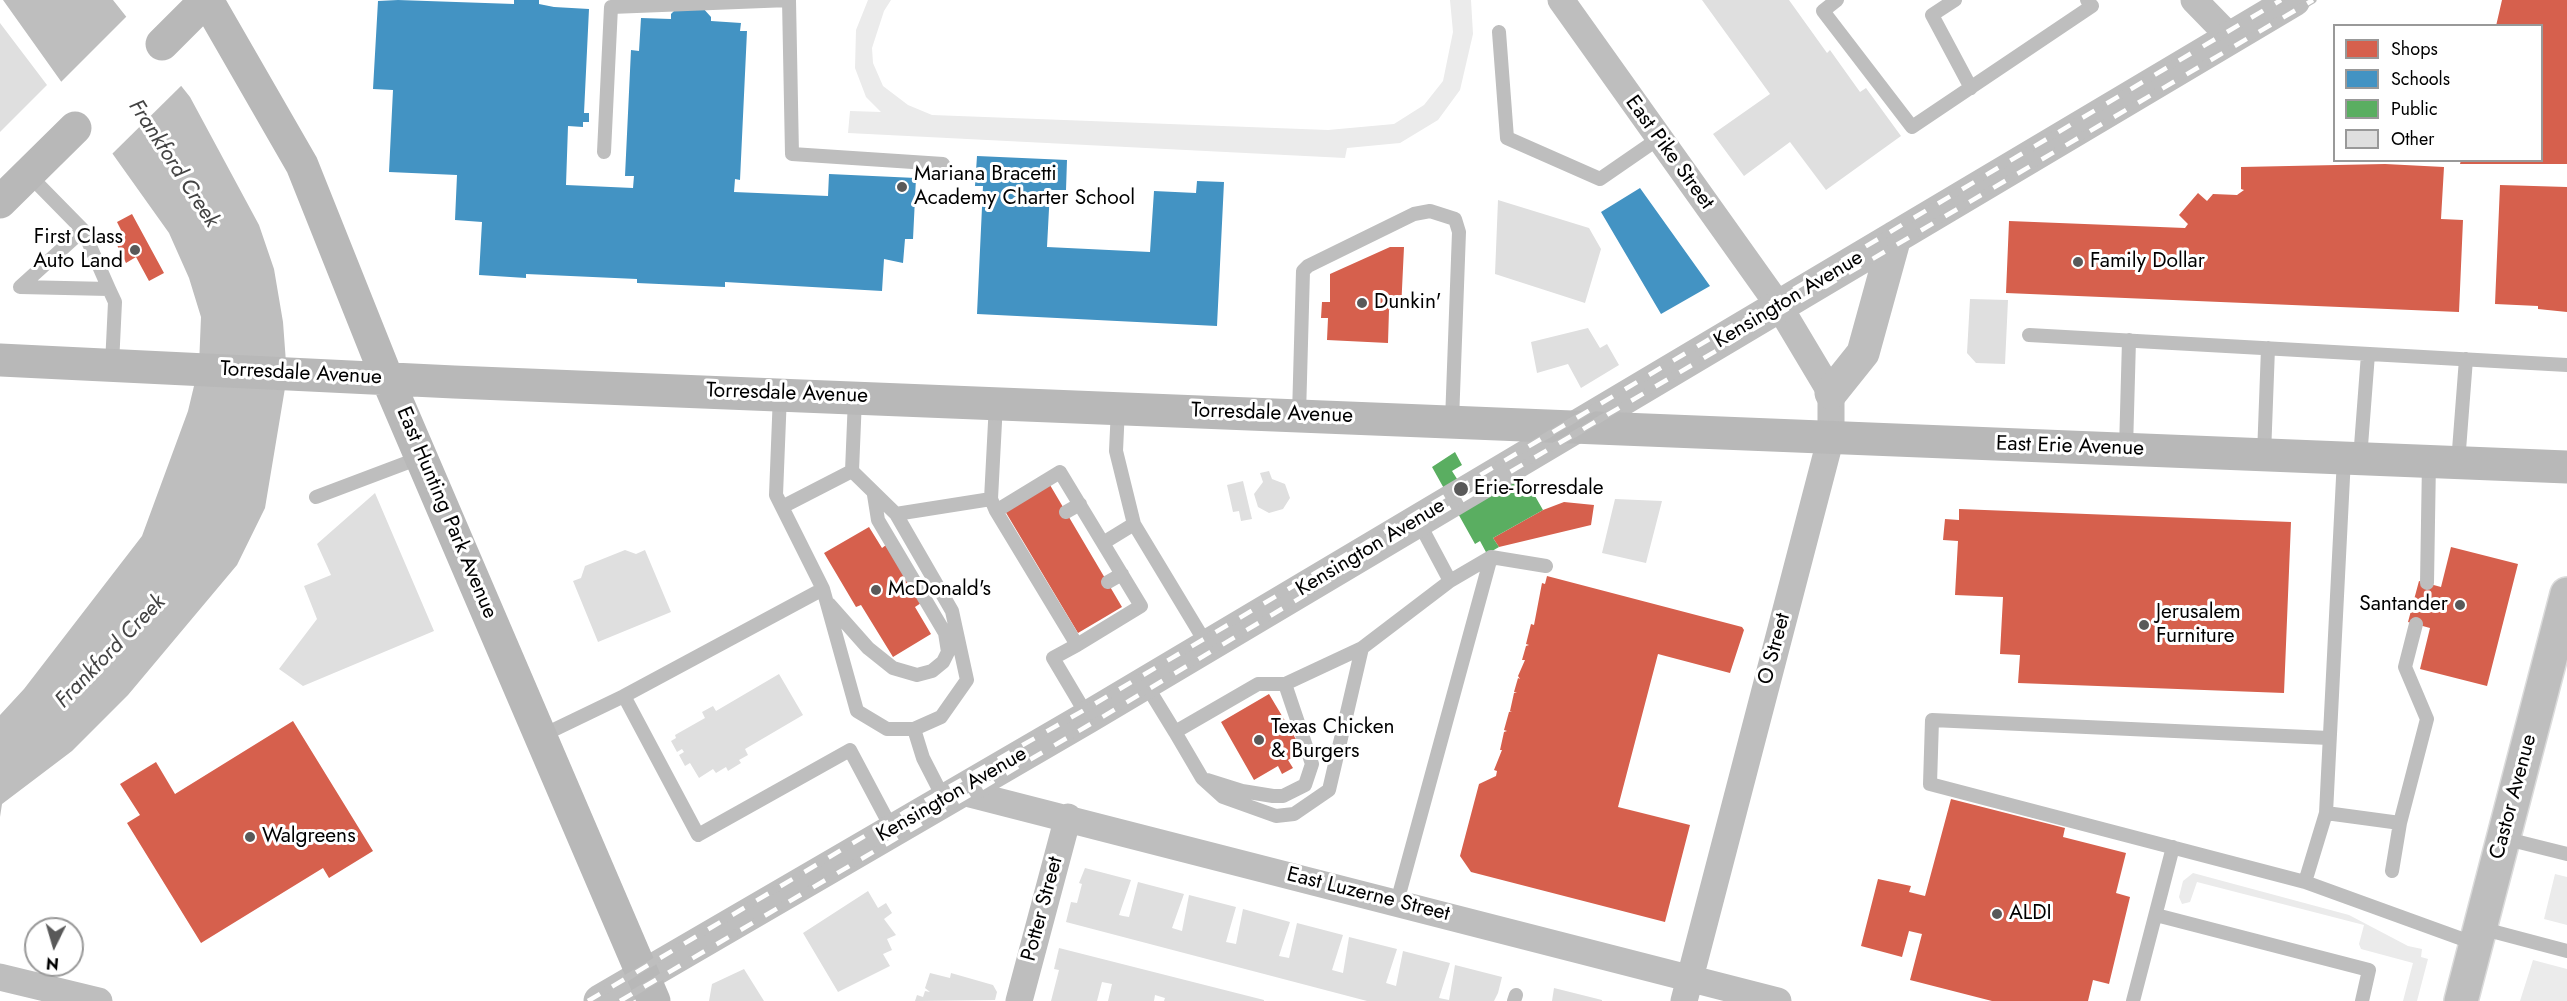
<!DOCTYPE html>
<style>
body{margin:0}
#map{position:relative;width:2567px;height:1001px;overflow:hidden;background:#fff;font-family:Jost,sans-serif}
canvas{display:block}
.legend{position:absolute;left:2333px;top:24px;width:210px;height:138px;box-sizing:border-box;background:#fff;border:2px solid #999;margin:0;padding:8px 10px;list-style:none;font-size:18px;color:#000}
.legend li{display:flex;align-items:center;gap:12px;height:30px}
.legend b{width:30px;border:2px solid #999}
.north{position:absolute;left:24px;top:917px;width:60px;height:60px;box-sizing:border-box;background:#fff;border:2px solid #999;border-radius:50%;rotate:185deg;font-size:16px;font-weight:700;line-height:24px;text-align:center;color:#000}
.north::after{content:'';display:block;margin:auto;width:21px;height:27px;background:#595959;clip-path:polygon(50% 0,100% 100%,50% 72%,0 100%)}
</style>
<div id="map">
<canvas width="2567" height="1001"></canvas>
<ul class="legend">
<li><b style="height:16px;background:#d6604d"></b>Shops</li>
<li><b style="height:16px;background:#4393c3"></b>Schools</li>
<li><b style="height:16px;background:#5aae61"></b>Public</li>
<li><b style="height:16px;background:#dfdfdf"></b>Other</li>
</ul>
<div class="north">N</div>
</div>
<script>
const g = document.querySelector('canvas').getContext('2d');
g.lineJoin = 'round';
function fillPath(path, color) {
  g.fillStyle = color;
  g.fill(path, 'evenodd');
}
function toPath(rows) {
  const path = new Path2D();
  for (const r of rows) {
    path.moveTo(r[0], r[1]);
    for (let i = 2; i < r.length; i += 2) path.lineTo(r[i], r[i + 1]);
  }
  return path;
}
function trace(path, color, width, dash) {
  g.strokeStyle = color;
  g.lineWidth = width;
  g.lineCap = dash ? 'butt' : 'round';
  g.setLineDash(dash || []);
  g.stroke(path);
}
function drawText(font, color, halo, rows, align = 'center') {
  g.font = font + ' Jost,sans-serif';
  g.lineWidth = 6;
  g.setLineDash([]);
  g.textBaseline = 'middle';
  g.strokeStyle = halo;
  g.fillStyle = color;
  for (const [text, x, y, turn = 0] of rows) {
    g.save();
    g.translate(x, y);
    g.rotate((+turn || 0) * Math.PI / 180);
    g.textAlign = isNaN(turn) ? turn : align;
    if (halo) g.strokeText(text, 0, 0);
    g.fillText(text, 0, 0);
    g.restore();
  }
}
const green = toPath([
 [868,0,891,0,884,11,872,48,873,63,883,86,908,105,932,115,1328,130,1394,124,1424,105,1443,81,1453,32,1450,0,1471,0,1473,34,1460,90,1438,120,1400,143,1347,148,1345,158,848,133,850,111,881,112,866,97,855,68,856,30],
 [2193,873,2349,915,2408,946,2422,949,2421,957,2428,959,2417,1001,2403,1001,2413,963,2361,949,2359,944,2364,925,2197,882,2190,902,2182,904,2179,897,2183,881],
 [2555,874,2567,877,2567,925,2544,919],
 [2533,960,2567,969,2567,1001,2520,1001]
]);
const water = toPath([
 [3,0,113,0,190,97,259,225,274,269,283,322,287,376,265,508,237,565,128,695,72,751,2,804,0,817,0,715,24,689,142,536,188,411,199,365,201,317,189,278,169,233]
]);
const pier = toPath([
 [128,15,183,84,111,155,59,84]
]);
const shops = toPath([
 [2502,0,2567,0,2567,164,2460,164,2461,160,2542,160,2542,26,2496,26],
 [2385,164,2444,167,2441,219,2463,220,2459,312,2006,293,2009,221,2185,228,2188,224,2179,215,2198,193,2207,201,2213,194,2237,195,2244,190,2241,189,2241,167],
 [2500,185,2567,187,2567,312,2538,309,2538,306,2495,304],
 [132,214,164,273,149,281,136,257,126,263,116,243,125,238,117,222],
 [1390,247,1404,247,1401,310,1389,310,1388,343,1327,340,1328,318,1321,318,1322,302,1330,302,1330,274],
 [1050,485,1122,607,1078,633,1005,511],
 [1564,502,1594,505,1591,525,1499,547,1493,538,1543,510],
 [1959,509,2291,522,2284,693,2018,683,2020,655,2000,654,2003,597,1955,595,1958,541,1943,540,1945,519,1959,520],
 [869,527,882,548,886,545,921,603,915,607,931,634,893,657,861,605,856,607,824,553],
 [2451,547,2518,564,2487,686,2420,669,2430,628,2408,622,2419,581,2441,587],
 [1547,576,1742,627,1744,630,1730,673,1658,654,1618,807,1690,825,1665,922,1471,872,1460,856,1479,784,1496,776,1497,771,1494,770,1502,750,1500,750,1504,732,1507,731,1504,730,1509,712,1512,711,1510,711,1514,693,1517,693,1514,692,1518,678,1520,679,1518,676,1525,660,1522,660,1526,646,1529,645,1526,644,1531,624,1534,625,1542,583,1545,584],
 [1269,694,1303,751,1288,760,1293,768,1282,774,1278,766,1254,780,1221,722],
 [293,721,373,851,329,878,323,868,201,943,127,823,140,815,120,784,156,762,175,794],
 [1951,799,2065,828,2063,837,2126,853,2116,893,2130,897,2109,984,2093,980,2088,1001,1992,1001,1910,980,1922,934,1909,931,1902,957,1861,946,1878,879,1911,886,1909,892,1925,896]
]);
const schools = toPath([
 [398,0,514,4,514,0,539,0,539,4,554,7,589,9,584,113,589,113,589,122,583,122,583,127,568,126,566,185,633,188,634,176,625,176,631,50,639,51,641,18,671,19,671,14,679,6,702,7,711,17,711,21,741,23,740,31,747,31,740,180,735,179,734,192,828,196,829,174,916,178,913,239,905,239,903,263,884,259,882,291,725,282,725,287,637,283,637,279,526,274,526,278,479,275,482,222,455,220,457,175,389,172,393,90,373,89,378,1],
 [977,156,1067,160,1066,190,1050,190,1047,247,1150,252,1154,191,1196,193,1197,181,1224,182,1217,326,977,314,983,186,975,186],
 [1640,188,1710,286,1661,314,1601,212]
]);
const public = toPath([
 [1455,452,1462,465,1452,471,1473,504,1523,475,1543,510,1493,538,1499,547,1487,554,1480,541,1475,544,1432,467]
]);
const building = toPath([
 [1702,0,1789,0,1827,53,1830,50,1860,92,1866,88,1901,136,1826,190,1790,142,1744,176,1713,134,1770,94],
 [0,23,47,85,0,132],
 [1498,200,1589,228,1601,249,1585,303,1495,274],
 [1970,299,2008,300,2005,364,1976,363,1967,353],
 [1588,328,1600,348,1607,344,1619,365,1581,388,1568,364,1537,373,1531,342],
 [1269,471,1272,479,1285,484,1290,498,1283,509,1269,513,1258,507,1254,494,1263,482,1260,473],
 [1243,481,1252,519,1241,521,1239,511,1233,512,1227,485],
 [375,493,434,631,303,686,279,669,317,619,304,586,331,575,317,544],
 [1615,499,1662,501,1646,563,1602,553],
 [625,550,636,554,645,550,671,612,598,642,573,581,581,578,585,566],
 [779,674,803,715,745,749,748,755,739,760,741,763,728,771,726,767,716,773,713,769,699,778,690,763,685,766,679,755,684,752,682,749,677,752,671,741,676,738,675,735,705,718,702,712,713,706,716,711],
 [1085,868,1131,880,1119,915,1123,916,1129,917,1138,882,1184,894,1172,928,1182,931,1189,895,1236,907,1226,942,1236,944,1243,909,1290,922,1279,956,1289,958,1297,923,1343,935,1332,970,1343,973,1349,937,1397,949,1386,983,1396,986,1403,951,1450,963,1439,998,1449,1000,1455,965,1502,977,1498,993,1494,1001,1367,1001,1066,922,1071,902,1077,903,1082,884,1079,883],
 [868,891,878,908,886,903,892,913,884,919,896,935,887,939,892,950,883,954,890,966,838,992,803,933],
 [1059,948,1264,1000,1264,1001,1164,1001,1165,998,1155,995,1154,1001,1108,1001,1112,984,1102,982,1097,1001,1051,1001,1059,970,1054,969],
 [744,969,764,1001,709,1001,712,984],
 [930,973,950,978,951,973,993,985,997,992,995,1000,915,1001,917,995,923,997,925,991,930,992,925,988],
 [1554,988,1602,1000,1602,1001,1552,1001]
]);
const service = toPath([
 [1837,0,1823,11,1912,127,2092,6,2087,0],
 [1955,0,1932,15,1971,88],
 [1499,32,1507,138,1600,179,1658,139],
 [604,152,611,7,789,0,792,154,943,164],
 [28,174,83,230],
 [109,289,20,287,83,230,109,289,115,302,112,365],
 [2029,335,2567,365],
 [1299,415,1303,271,1308,266,1414,214,1430,211,1455,219,1459,232,1452,421],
 [2126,449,2129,340],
 [2264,455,2268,348],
 [2344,458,2326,813,2305,882,2476,944],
 [2360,459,2368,354],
 [2458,463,2466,359],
 [316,497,422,457],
 [782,507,852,471],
 [996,511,991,499,996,403],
 [1066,512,1080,504],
 [896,514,991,499],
 [1417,519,1450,581],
 [1134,524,1207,645],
 [1103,543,1134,524,1116,451,1118,408],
 [1491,557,1546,566],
 [1108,582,1122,574],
 [2427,583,2429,461],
 [823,589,857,711,887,729,914,729,941,717,967,680,952,611,896,514,852,471,855,398],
 [829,604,868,648,893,668,917,675,932,671,943,662,948,652,945,633,878,520,874,495],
 [1077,645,996,511,1060,472,1141,606,1077,645,1053,658,1088,717],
 [1362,648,1329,790,1294,814,1276,816,1223,797,1202,778,1175,732,1258,684,1285,684,1362,648,1450,581,1491,557,1397,902],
 [1145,683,1175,732],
 [624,696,823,589,776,495,780,394],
 [914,729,923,758,944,799],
 [541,736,624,696,698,835,850,750,892,829],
 [1207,780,1242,791,1273,796,1283,796,1305,785,1312,764,1285,684],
 [2326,813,2400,823,2427,719,2405,667,2416,624],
 [2503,838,2567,854],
 [2392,871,2400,823],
 [2305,882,1930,784,1932,720,2329,738],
 [2156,915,2369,970,2362,1001],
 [2480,928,2567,951],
 [1514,1001,1516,995],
 [2133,1001,2173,847]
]);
const minor = toPath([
 [1561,0,1779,306,1831,393,1831,437,1684,1001],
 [2194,0,2231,38],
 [958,791,1778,1001],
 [0,977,99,1001],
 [1019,1001,1068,817]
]);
const tertiary = toPath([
 [1831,393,1863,353,1895,237],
 [600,1001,1088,717,2294,0]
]);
const secondary = toPath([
 [207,0,302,165,387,378,654,1001],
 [162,44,206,0],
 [0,202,75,128],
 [0,360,454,382,2567,467]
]);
const primary = toPath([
 [2461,1001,2567,594]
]);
const rail = toPath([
 [588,1001,905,812,1086,709,2281,0],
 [620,1001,1094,722,1476,492,2313,0]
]);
const markers = [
 [902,187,6,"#595959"],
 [135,250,6,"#595959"],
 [2078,262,6,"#595959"],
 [1362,303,6,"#595959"],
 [1461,489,8,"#595959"],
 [876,590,6,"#595959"],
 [2460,605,6,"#595959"],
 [2144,625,6,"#595959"],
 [1259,740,6,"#595959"],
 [250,837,6,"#595959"],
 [1997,914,6,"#595959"]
];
const streetNames = [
 ["East Pike Street",1669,153,54],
 ["Kensington Avenue",1789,300,-31],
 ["Torresdale Avenue",301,374,3],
 ["Torresdale Avenue",787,394,2],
 ["Torresdale Avenue",1272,414,2],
 ["East Erie Avenue",2070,447,2],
 ["East Hunting Park Avenue",446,513,67],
 ["Kensington Avenue",1371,548,-31],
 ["O Street",1775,649,-75],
 ["Kensington Avenue",952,795,-30],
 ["Castor Avenue",2514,797,-75],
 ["East Luzerne Street",1368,895,14],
 ["Potter Street",1043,909,-75]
];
const poiNames = [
 ["Mariana Bracetti",914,175],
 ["Academy Charter School",914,199],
 ["First Class",123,238,"right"],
 ["Auto Land",123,262,"right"],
 ["Family Dollar",2090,262],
 ["Dunkin'",1374,303],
 ["Erie-Torresdale",1474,489],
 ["McDonald's",888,590],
 ["Santander",2448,605,"right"],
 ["Jerusalem",2156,613],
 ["Furniture",2156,637],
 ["Texas Chicken",1271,728],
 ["& Burgers",1271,752],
 ["Walgreens",262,837],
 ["ALDI",2009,914]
];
const waterNames = [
 ["Frankford Creek",173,164,57],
 ["Frankford Creek",111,652,-46]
];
fillPath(green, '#ebebeb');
fillPath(water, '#bebebe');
fillPath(pier, '#fff');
fillPath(shops, '#d6604d');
fillPath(schools, '#4393c3');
fillPath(public, '#5aae61');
fillPath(building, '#dfdfdf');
trace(primary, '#dbdbdb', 36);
trace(service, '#bebebe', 14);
trace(minor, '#bebebe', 27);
trace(tertiary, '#bebebe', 33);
trace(secondary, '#b8b8b8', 33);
trace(primary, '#bebebe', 33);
trace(rail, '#bebebe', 7);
trace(rail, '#fff', 4.5, [14]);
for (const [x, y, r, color] of markers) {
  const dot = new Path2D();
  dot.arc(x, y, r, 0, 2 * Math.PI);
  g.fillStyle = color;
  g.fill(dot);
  trace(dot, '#fff', 2);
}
drawText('21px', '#000', '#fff', streetNames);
drawText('21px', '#000', '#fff', poiNames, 'left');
drawText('italic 22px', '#434343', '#fff', waterNames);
</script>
